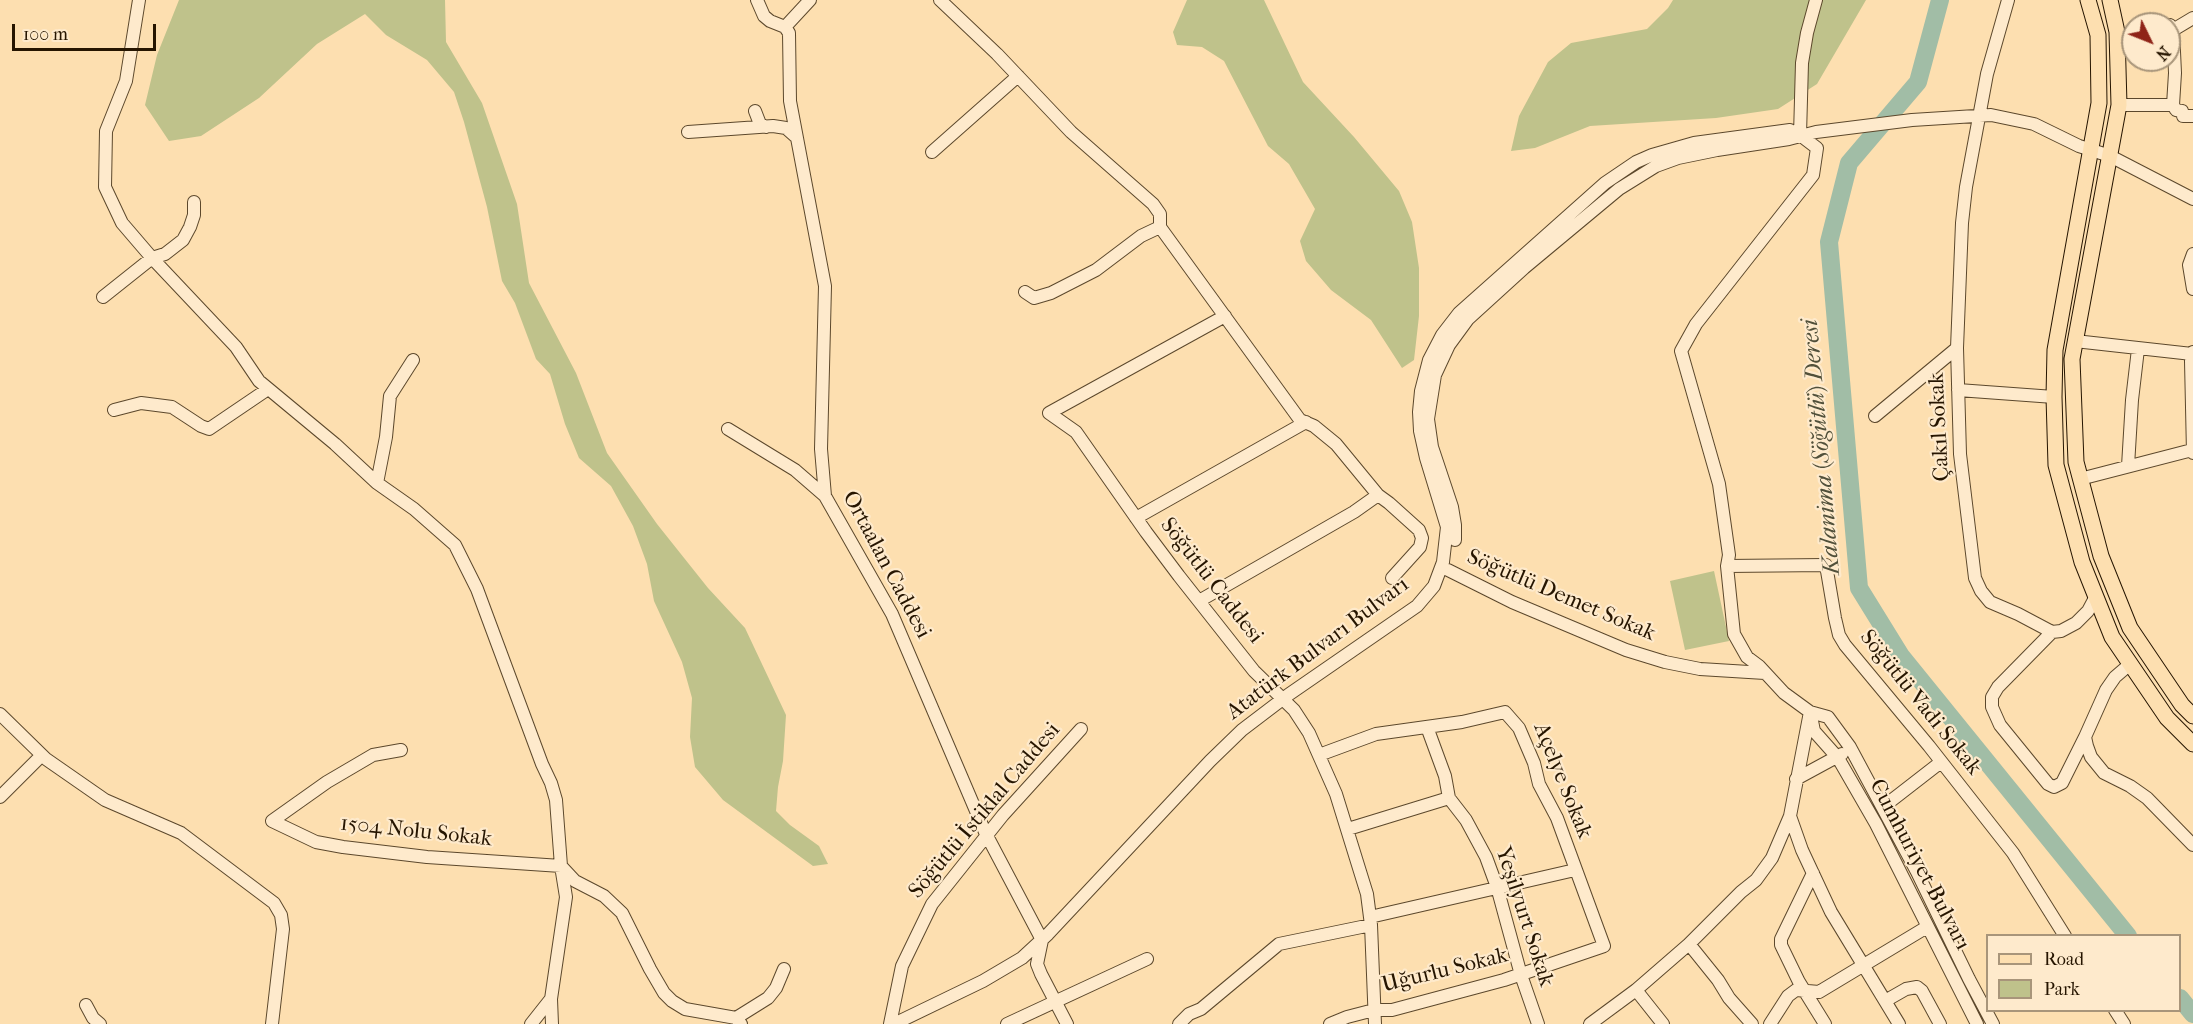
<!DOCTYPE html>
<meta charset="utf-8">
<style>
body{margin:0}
#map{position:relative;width:2193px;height:1024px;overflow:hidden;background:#fddfb0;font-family:"IM FELL French Canon",serif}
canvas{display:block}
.legend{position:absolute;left:1986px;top:934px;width:195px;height:78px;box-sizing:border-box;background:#feeacc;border:2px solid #a8957a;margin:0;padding:8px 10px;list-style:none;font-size:18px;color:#261500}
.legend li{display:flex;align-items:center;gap:12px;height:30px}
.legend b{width:30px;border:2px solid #a8957a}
.north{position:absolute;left:2121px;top:12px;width:60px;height:60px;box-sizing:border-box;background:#feeacc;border:2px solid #a8957a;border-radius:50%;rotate:133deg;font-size:16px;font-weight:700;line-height:24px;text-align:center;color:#261500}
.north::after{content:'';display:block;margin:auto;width:21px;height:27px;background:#8f2418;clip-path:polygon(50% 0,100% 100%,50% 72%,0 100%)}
.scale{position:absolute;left:12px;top:24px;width:144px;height:27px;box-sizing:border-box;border:3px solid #261500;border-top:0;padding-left:8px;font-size:18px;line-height:21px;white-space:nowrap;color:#261500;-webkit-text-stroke:4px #feeacc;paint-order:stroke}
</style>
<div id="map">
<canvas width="2193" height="1024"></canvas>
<ul class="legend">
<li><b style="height:8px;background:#fddfb0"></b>Road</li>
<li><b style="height:16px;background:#bfc28b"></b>Park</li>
</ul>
<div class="north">N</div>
<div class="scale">100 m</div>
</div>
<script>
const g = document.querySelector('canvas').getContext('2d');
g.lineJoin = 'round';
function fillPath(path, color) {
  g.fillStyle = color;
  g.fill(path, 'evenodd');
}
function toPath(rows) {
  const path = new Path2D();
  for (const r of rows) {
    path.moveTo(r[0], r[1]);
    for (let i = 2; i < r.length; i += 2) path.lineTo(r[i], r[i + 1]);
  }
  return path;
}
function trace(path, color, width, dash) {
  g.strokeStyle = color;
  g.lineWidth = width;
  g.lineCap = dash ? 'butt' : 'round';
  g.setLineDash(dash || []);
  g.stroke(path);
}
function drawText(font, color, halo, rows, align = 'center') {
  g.font = font + ' "IM FELL French Canon",serif';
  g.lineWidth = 4.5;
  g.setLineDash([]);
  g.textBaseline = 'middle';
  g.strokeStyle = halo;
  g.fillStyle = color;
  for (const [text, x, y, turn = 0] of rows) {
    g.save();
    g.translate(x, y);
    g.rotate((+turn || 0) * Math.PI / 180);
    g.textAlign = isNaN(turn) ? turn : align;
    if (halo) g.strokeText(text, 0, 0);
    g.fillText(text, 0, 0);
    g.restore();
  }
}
const green = toPath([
 [179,0,445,0,446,42,482,103,517,204,529,283,576,373,607,453,657,524,708,588,745,628,786,715,783,761,778,787,776,811,790,825,819,846,828,864,813,866,723,800,695,767,690,737,692,698,682,662,654,601,647,564,633,526,611,486,579,458,565,424,550,374,536,359,515,303,502,281,487,207,464,122,454,92,427,60,386,35,365,14,317,44,259,98,201,136,169,141,145,105,157,55],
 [1187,0,1264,0,1303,82,1354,137,1399,191,1412,222,1419,268,1419,316,1414,360,1402,368,1371,320,1331,290,1306,261,1300,241,1315,209,1289,164,1268,146,1224,61,1202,47,1177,45,1173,32],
 [1673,0,1866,0,1817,84,1778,109,1716,118,1590,126,1535,148,1511,151,1519,116,1548,62,1571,43,1647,29,1668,8],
 [1714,571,1729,641,1685,650,1670,581]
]);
const river = toPath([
 [1940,0,1918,82,1849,163,1829,242,1859,588,1901,656,2128,936],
 [2180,998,2193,1014]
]);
const minor = toPath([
 [139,0,126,81,106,131,105,187,122,223,152,258,236,347,259,381,335,444,377,483,414,509,455,545,477,589,542,764,551,783,556,800,561,866,575,881,604,896,622,913,650,969,664,993,672,1001,685,1009,736,1018,741,1024],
 [757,0,764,16,770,21,785,27,789,33,790,101,825,286,821,449,825,496,892,614,985,832,1042,940,1037,964,1041,974,1067,1024],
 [940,0,997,54,1071,132,1153,204,1160,214,1160,227,1300,420,1314,426,1336,444,1378,495,1389,503,1419,530,1422,538,1420,547,1392,578],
 [2008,0,1987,74,1966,187,1962,223,1957,348,1960,454,1975,578,1981,591,1990,602,2018,614,2052,632,2061,631,2076,623,2088,611,2096,596],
 [2170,25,2173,30,2193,18],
 [785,27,810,0],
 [2118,47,2133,34],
 [2119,105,2173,105,2175,73,2173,30],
 [2173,105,2176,110,2182,111,2183,116,2193,116],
 [755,111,760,124,766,127],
 [688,132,773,126,786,128,795,136],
 [1800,135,1802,63,1807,33,1816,0],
 [932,152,1018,76],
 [2193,254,2189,265,2193,289],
 [1025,292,1034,298,1051,293,1096,270,1141,236,1160,227],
 [103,297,152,258,165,254,183,240,190,227,194,215,194,202],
 [1225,316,1049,413,1076,432,1146,532,1179,576,1254,671,1294,710,1309,733,1336,794,1367,894,1371,925,1375,1024],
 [2075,341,2192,354],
 [2193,352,2191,361,2193,453],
 [1958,390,2054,397],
 [114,410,141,403,172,407,201,426,209,429,268,389],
 [1875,416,1957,348],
 [728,429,795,470,825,496],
 [2128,466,2132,400,2138,349],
 [2080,479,2192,450],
 [377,483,386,437,390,396,413,360],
 [1136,518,1306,422],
 [1455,540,1455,525,1452,507,1432,447,1428,419,1435,375,1449,345,1468,319,1524,268,1619,189,1656,166,1678,158,1717,150,1789,139,1816,132,1912,120,1991,115,2034,124,2079,146,2110,156,2193,199],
 [1727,566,1826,565,1835,618,1839,635,1845,645,1929,746,2013,853,2065,936],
 [1448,570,1512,602,1626,650,1665,662,1700,669,1765,673],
 [1199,601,1354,512,1378,495],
 [2052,632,1998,687,1992,697,1992,707,2000,725,2048,784,2054,787,2062,783,2085,737],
 [2129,665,2115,677,2106,690,2085,737,2087,746,2091,757,2104,773,2130,786,2147,798,2193,845],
 [0,714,46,759,105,800,181,833,274,903,281,915,283,929,272,1024],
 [1811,716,1814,731,1838,758,1876,824,1977,1024],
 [1427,727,1445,776,1449,798,1466,820,1486,857,1497,887,1521,975,1538,1024],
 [401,750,373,755,327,782,272,821,316,842,343,847,427,857,561,866,566,897,551,999,552,1024],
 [1319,755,1376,734,1462,722,1505,712,1519,728,1534,763,1539,784,1557,818,1604,946,1504,980,1392,1010,1374,1010,1347,1017,1330,1024],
 [1796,779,1842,754],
 [0,797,42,755],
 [1883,807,1941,762],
 [1790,816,1802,850,1831,912,1899,1024],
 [1348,829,1449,798],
 [1813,873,1781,939,1781,945,1799,982,1825,1024],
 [1370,917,1575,870],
 [1689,944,1718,980,1729,998,1752,1024],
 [1636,990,1663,1024],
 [1885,1001,1906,989,1917,987,1922,991,1940,1024],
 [86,1005,93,1018,100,1024],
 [2115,1010,2124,1024],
 [736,1018,768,998,776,988,784,969],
 [531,1024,550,1000],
 [890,1024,902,966,932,904,1003,815,1081,729],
 [894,1024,983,981,1022,958,1048,934,1210,761,1242,730,1288,695,1417,606,1434,586,1443,562,1447,527,1426,458,1420,431,1419,412,1421,391,1429,360,1442,335,1459,313,1605,183,1636,162,1652,155,1694,143,1790,130,1800,135,1817,148,1813,175,1696,324,1681,351,1719,484,1729,555,1727,566,1734,634,1747,657,1759,666,1784,693,1810,712,1828,717,1850,747,1917,872,1969,979,1993,1024],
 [1007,1024,1147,959],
 [1179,1024,1189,1014,1201,1009,1279,944,1371,925],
 [1590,1024,1636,990,1689,944,1741,892,1756,880,1772,858,1790,816,1810,712],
 [1770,1024,1788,996,1796,990,1819,992,1927,927]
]);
const major = toPath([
 [2088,0,2098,35,2099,103,2055,350,2054,397,2056,465,2082,562,2112,637,2167,718,2193,744],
 [2110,0,2117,32,2119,105,2072,359,2076,462,2101,556,2130,628,2182,705,2193,716]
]);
const streetNames = [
 ["Çakıl Sokak",1940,427,-93],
 ["Ortaalan Caddesi",886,565,62],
 ["Söğütlü Caddesi",1211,581,52],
 ["Söğütlü Demet Sokak",1561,596,23],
 ["Atatürk Bulvarı Bulvarı",1318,649,-37],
 ["Söğütlü Vadi Sokak",1920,703,51],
 ["Açelye Sokak",1562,781,68],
 ["Söğütlü İstiklal Caddesi",985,811,-50],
 ["1504 Nolu Sokak",416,832,6],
 ["Cumhuriyet Bulvarı",1919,865,62],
 ["Yeşilyurt Sokak",1524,917,72],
 ["Uğurlu Sokak",1445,971,-14]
];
const waterNames = [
 ["Kalanima (Söğütlü) Deresi",1822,447,-95]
];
fillPath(green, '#bfc28b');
trace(river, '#a1bda6', 18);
trace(minor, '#5c482c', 14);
trace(major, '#261500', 17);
trace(minor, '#feeacc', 12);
trace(major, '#fddfb0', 15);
drawText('22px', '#261500', '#feeacc', streetNames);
drawText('italic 24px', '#51503a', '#feeacc', waterNames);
</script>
